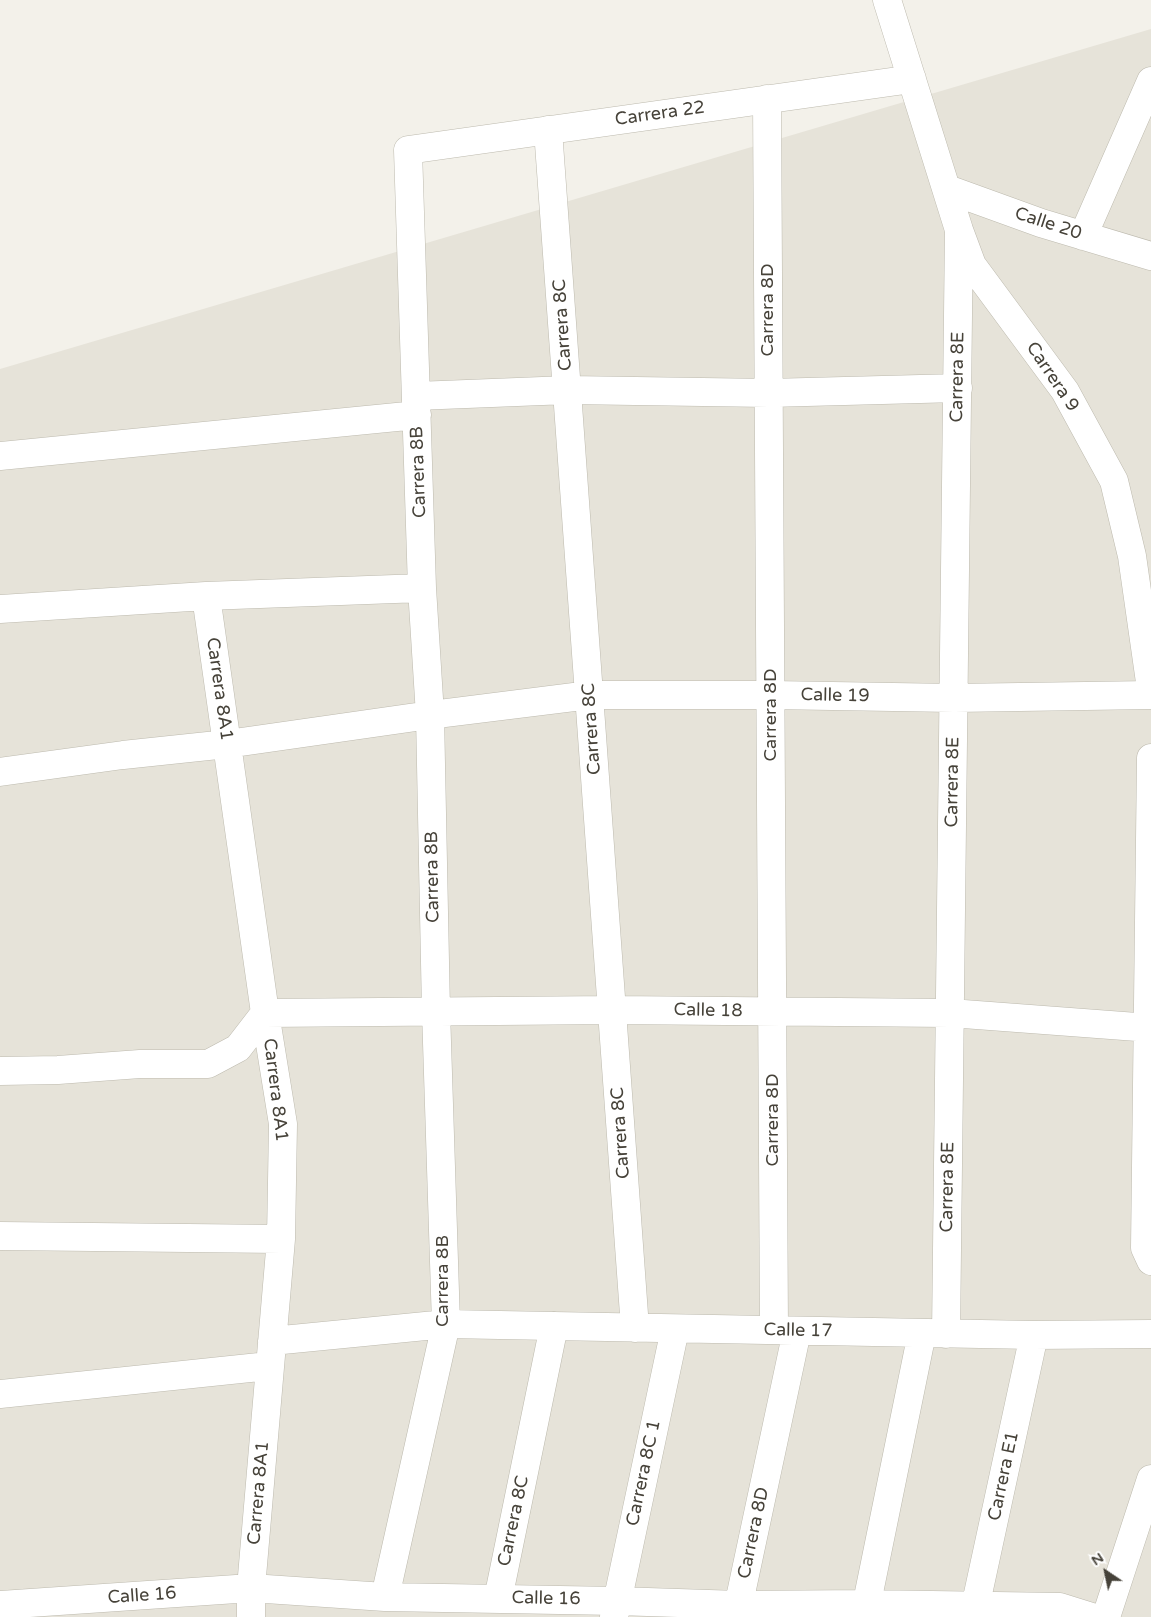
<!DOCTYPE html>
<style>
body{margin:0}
#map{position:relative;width:1151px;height:1617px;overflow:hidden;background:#f3f1ea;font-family:"Varela Round",sans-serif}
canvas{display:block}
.north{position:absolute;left:1081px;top:1547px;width:50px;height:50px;-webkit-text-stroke:4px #fff;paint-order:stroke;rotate:326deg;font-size:14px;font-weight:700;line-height:20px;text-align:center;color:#464239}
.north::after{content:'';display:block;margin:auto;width:18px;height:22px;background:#464239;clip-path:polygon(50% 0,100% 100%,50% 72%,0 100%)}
</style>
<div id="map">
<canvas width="1151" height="1617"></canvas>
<div class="north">N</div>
</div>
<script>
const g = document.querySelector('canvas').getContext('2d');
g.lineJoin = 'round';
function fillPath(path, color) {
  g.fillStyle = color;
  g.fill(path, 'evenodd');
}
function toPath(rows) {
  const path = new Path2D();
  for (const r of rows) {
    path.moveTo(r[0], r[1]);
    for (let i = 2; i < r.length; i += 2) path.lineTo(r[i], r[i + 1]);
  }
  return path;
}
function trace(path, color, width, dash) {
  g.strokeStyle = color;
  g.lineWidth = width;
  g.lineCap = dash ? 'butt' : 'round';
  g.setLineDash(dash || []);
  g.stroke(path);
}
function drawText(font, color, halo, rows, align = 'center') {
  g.font = font + ' "Varela Round",sans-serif';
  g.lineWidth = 4.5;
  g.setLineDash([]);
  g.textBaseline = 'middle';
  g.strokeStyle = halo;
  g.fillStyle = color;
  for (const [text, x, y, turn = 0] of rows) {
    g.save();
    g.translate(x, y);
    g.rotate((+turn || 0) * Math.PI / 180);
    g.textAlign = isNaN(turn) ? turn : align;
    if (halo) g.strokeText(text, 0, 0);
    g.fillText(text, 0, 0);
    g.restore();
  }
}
const residential = toPath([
 [1151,29,1151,1617,0,1617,0,369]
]);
const street = toPath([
 [887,0,959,230,972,265,1065,391,1114,481,1132,556,1151,689],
 [767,99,774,1330],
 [548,130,635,1328],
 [947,189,1041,223,1151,256],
 [1083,236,1151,81],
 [416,396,568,390,769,393,958,388],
 [0,456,417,415],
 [206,596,265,1013,283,1124,281,1239,251,1588,251,1617],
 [0,609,206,596,422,588],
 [1151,758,1145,1248,1151,1261],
 [0,772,123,755,227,744,430,715,590,695,771,695,954,698,1151,695],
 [0,1071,58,1070,140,1064,208,1064,238,1048,265,1013,613,1010,950,1013,1151,1028],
 [0,1236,281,1239],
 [946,1334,959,230],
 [272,1341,446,1324,1034,1335,1151,1334],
 [0,1394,269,1366],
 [385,1597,446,1324,436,1011,430,715,422,588,408,150,912,79],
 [498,1599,554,1326],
 [0,1605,251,1588,385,1597,617,1601,739,1605,867,1604,1060,1607,1092,1617],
 [614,1617,675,1329],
 [736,1617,797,1331],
 [864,1617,922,1333],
 [973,1617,1034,1335],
 [1106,1617,1151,1479]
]);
const streetNames = [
 ["Carrera 22",660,114,-8],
 ["Calle 20",1048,224,18],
 ["Carrera 8D",768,310,-90],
 ["Carrera 8C",563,325,-94],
 ["Carrera 8E",958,377,-89],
 ["Carrera 9",1052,377,56],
 ["Carrera 8B",419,472,-92],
 ["Carrera 8A1",219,689,82],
 ["Calle 19",835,696,1],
 ["Carrera 8D",771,715,-90],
 ["Carrera 8C",592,729,-94],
 ["Carrera 8E",953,782,-89],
 ["Carrera 8B",433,877,-91],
 ["Calle 18",708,1011,1],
 ["Carrera 8A1",275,1090,83],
 ["Carrera 8D",773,1120,-90],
 ["Carrera 8C",621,1133,-94],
 ["Carrera 8E",948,1187,-89],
 ["Carrera 8B",443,1281,-90],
 ["Calle 17",798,1331,1],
 ["Carrera 8C 1",644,1473,-78],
 ["Carrera E1",1004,1476,-78],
 ["Carrera 8A1",259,1493,-85],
 ["Carrera 8C",514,1521,-78],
 ["Carrera 8D",754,1533,-78],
 ["Calle 16",142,1596,-4],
 ["Calle 16",546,1599,1]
];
fillPath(residential, '#e6e3d9');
trace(street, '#bdbaae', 29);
trace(street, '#fff', 28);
drawText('18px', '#464239', '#fff', streetNames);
</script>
